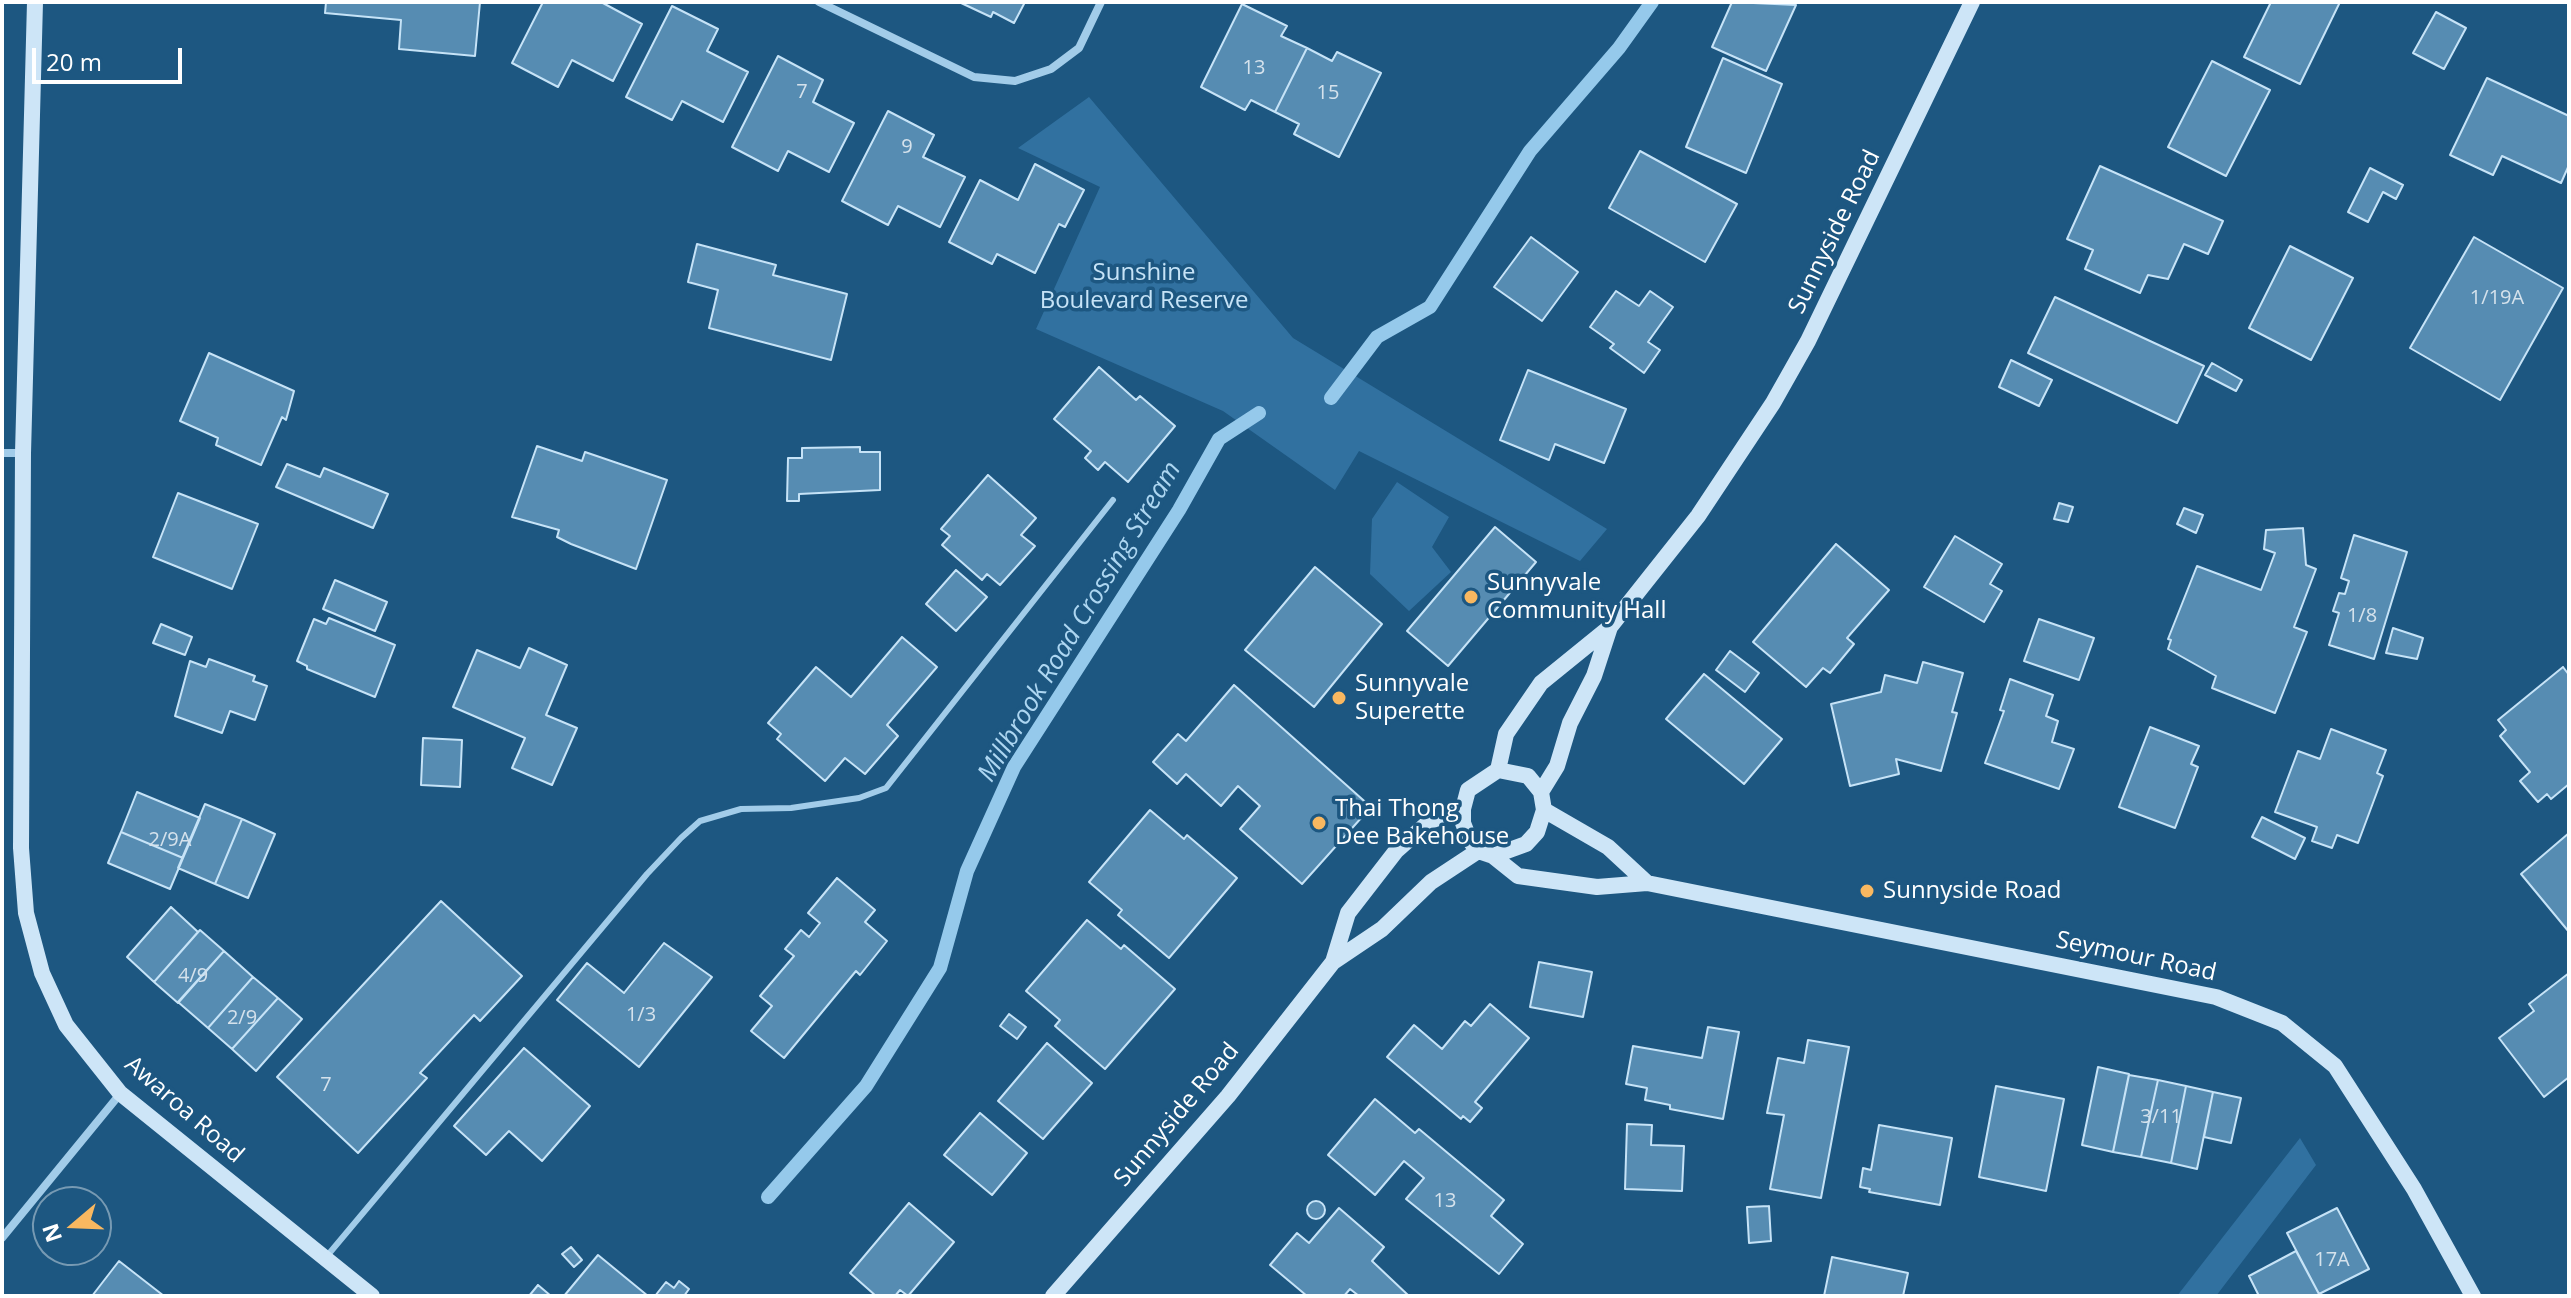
<!DOCTYPE html>
<style>
body{margin:0}
#map{position:relative;width:2571px;height:1298px;overflow:hidden;background:#1d5781;font-family:"Open Sans",sans-serif}
canvas{display:block}
.frame{position:absolute;inset:0;border:4px solid #fff;pointer-events:none}
.north{position:absolute;left:32px;top:1186px;width:80px;height:80px;box-sizing:border-box;background:#1d5781;border:2px solid #779ab3;border-radius:50%;rotate:251deg;font-size:22px;font-weight:700;line-height:32px;text-align:center;color:#fff}
.north::after{content:'';display:block;margin:auto;width:28px;height:36px;background:#f9b860;clip-path:polygon(50% 0,100% 100%,50% 72%,0 100%)}
.scale{position:absolute;left:32px;top:48px;width:150px;height:36px;box-sizing:border-box;border:4px solid #fff;border-top:0;padding-left:10px;font-size:24px;line-height:28px;white-space:nowrap;color:#fff;-webkit-text-stroke:6px #1d5781;paint-order:stroke}
</style>
<div id="map">
<canvas width="2571" height="1298"></canvas>
<div class="frame"></div>
<div class="north">N</div>
<div class="scale">20 m</div>
</div>
<script>
const g = document.querySelector('canvas').getContext('2d');
g.lineJoin = 'round';
function fillPath(path, color) {
  g.fillStyle = color;
  g.fill(path, 'evenodd');
}
function toPath(rows) {
  const path = new Path2D();
  for (const r of rows) {
    if (r.length === 3) {
      path.moveTo(r[0] + r[2], r[1]);
      path.arc(r[0], r[1], r[2], 0, 2 * Math.PI);
      continue;
    }
    path.moveTo(r[0], r[1]);
    for (let i = 2; i < r.length; i += 2) path.lineTo(r[i], r[i + 1]);
  }
  return path;
}
function trace(path, color, width, dash) {
  g.strokeStyle = color;
  g.lineWidth = width;
  g.lineCap = dash ? 'butt' : 'round';
  g.setLineDash(dash || []);
  g.stroke(path);
}
function drawText(font, color, halo, rows, align = 'center') {
  g.font = font + ' "Open Sans",sans-serif';
  g.lineWidth = 7;
  g.setLineDash([]);
  g.textBaseline = 'middle';
  g.strokeStyle = halo;
  g.fillStyle = color;
  for (const [text, x, y, turn = 0] of rows) {
    g.save();
    g.translate(x, y);
    g.rotate((+turn || 0) * Math.PI / 180);
    g.textAlign = isNaN(turn) ? turn : align;
    if (halo) g.strokeText(text, 0, 0);
    g.fillText(text, 0, 0);
    g.restore();
  }
}
const green = toPath([
 [1089,97,1293,338,1607,529,1580,561,1359,451,1335,490,1223,411,1036,329,1100,187,1018,148],
 [1397,482,1449,517,1432,547,1451,572,1409,611,1370,574,1372,519],
 [2300,1138,2316,1165,2216,1296,2177,1296]
]);
const stream = toPath([
 [1331,398,1377,337,1430,307,1530,151,1619,48,1652,2],
 [768,1197,866,1086,940,968,967,871,1014,767,1179,510,1219,439,1259,413]
]);
const building = toPath([
 [326,2,480,2,475,56,399,49,401,20,325,13,326,2],
 [543,2,601,2,642,24,613,81,572,60,558,87,512,63,543,2],
 [959,2,1025,2,1014,23,993,12,991,17,959,2],
 [1732,2,1796,5,1766,71,1712,47,1732,2],
 [2271,2,2340,2,2300,84,2244,57,2271,2],
 [1242,4,1287,26,1281,36,1307,48,1275,112,1251,100,1245,110,1201,87,1242,4],
 [672,6,718,29,707,51,748,72,723,122,682,101,672,120,626,97,672,6],
 [2436,12,2466,28,2444,69,2413,53,2436,12],
 [1307,48,1332,61,1337,52,1381,73,1339,157,1294,134,1299,124,1275,112,1307,48],
 [778,56,823,80,813,102,854,123,829,172,788,151,778,171,732,147,778,56],
 [1723,58,1782,84,1746,173,1686,147,1723,58],
 [2212,61,2270,90,2226,176,2168,147,2212,61],
 [2487,78,2569,116,2569,165,2561,183,2502,156,2493,175,2450,155,2487,78],
 [888,111,934,135,923,157,965,177,940,227,898,206,888,225,842,201,888,111],
 [1640,151,1737,204,1705,262,1609,208,1640,151],
 [1035,164,1084,190,1065,227,1059,224,1035,273,997,254,992,264,949,242,980,180,1018,200,1035,164],
 [2100,166,2223,221,2208,254,2184,244,2168,279,2148,275,2140,293,2085,269,2093,250,2067,239,2100,166],
 [2370,168,2403,185,2396,199,2383,192,2368,222,2348,212,2370,168],
 [1531,237,1578,272,1542,321,1494,287,1531,237],
 [2474,237,2563,288,2500,400,2410,348,2474,237],
 [697,244,776,265,773,275,847,294,831,360,709,328,718,290,688,282,697,244],
 [2290,246,2353,278,2311,360,2249,328,2290,246],
 [1616,291,1639,306,1650,291,1673,307,1648,342,1660,350,1644,373,1610,348,1614,344,1590,327,1616,291],
 [2055,297,2204,366,2177,423,2028,353,2055,297],
 [209,353,294,391,286,420,282,417,261,465,216,445,218,438,180,421,209,353],
 [2011,360,2052,380,2039,406,1999,387,2011,360],
 [2212,363,2242,380,2236,391,2205,375,2212,363],
 [1099,367,1136,400,1140,396,1175,426,1128,482,1105,462,1098,470,1085,458,1091,451,1054,419,1099,367],
 [1528,370,1626,409,1604,463,1555,444,1549,460,1500,440,1528,370],
 [537,446,582,461,585,452,667,480,636,569,571,544,557,537,559,530,512,517,537,446],
 [860,447,860,452,880,452,880,490,799,494,799,501,787,501,788,458,802,458,802,448,860,447],
 [287,464,320,477,324,468,388,494,373,528,276,487,287,464],
 [988,475,1036,518,1021,535,1035,546,1000,585,987,574,982,580,942,545,950,536,941,529,988,475],
 [178,493,258,524,232,589,153,557,178,493],
 [2059,503,2073,507,2068,522,2054,519,2059,503],
 [2184,508,2203,515,2196,533,2177,524,2184,508],
 [1495,527,1536,562,1448,666,1407,631,1495,527],
 [2303,528,2306,565,2316,569,2294,627,2307,632,2275,713,2212,688,2216,676,2168,649,2171,640,2168,639,2197,566,2261,590,2275,553,2264,549,2266,530,2303,528],
 [2354,535,2407,552,2374,659,2329,645,2339,613,2333,611,2339,593,2345,594,2349,581,2341,578,2354,535],
 [1955,536,2002,564,1990,584,2002,591,1984,622,1924,587,1955,536],
 [1836,544,1889,590,1847,638,1854,644,1830,673,1823,668,1806,687,1753,642,1836,544],
 [1315,567,1382,624,1314,707,1245,650,1315,567],
 [956,570,987,597,956,631,926,604,956,570],
 [335,580,387,602,375,631,323,609,335,580],
 [329,618,395,645,375,697,307,669,307,666,297,661,314,619,326,624,329,618],
 [2039,619,2094,638,2079,680,2024,661,2039,619],
 [161,624,192,637,185,655,153,643,161,624],
 [2393,628,2423,638,2417,659,2386,653,2393,628],
 [902,637,937,667,887,725,898,736,865,774,845,758,825,781,777,739,781,734,768,723,816,667,851,697,902,637],
 [529,648,567,665,546,715,577,728,552,785,512,768,525,738,453,707,477,650,520,668,529,648],
 [1730,651,1759,673,1745,692,1716,670,1730,651],
 [209,659,255,676,253,681,267,686,255,720,230,711,222,733,175,716,190,661,206,667,209,659],
 [1923,662,1963,673,1952,712,1957,713,1941,771,1896,759,1899,774,1850,786,1831,704,1881,692,1885,675,1917,683,1923,662],
 [2563,667,2569,675,2569,784,2551,799,2547,794,2538,802,2520,781,2530,772,2500,736,2506,730,2498,720,2563,667],
 [1704,674,1782,739,1744,784,1666,719,1704,674],
 [2010,679,2053,695,2046,716,2058,721,2052,742,2074,749,2059,789,1985,763,2004,711,2000,710,2010,679],
 [1234,685,1371,807,1302,884,1240,829,1260,806,1238,786,1221,806,1186,774,1177,784,1153,762,1178,734,1186,741,1234,685],
 [2150,727,2199,746,2191,764,2198,767,2175,828,2119,807,2150,727],
 [2331,729,2386,750,2377,773,2383,776,2358,843,2337,835,2332,848,2312,841,2317,827,2275,812,2298,751,2320,759,2331,729],
 [423,738,462,740,460,787,421,785,423,738],
 [137,792,200,818,183,858,121,832,137,792],
 [205,804,242,819,215,884,178,868,205,804],
 [1150,810,1184,839,1187,835,1237,878,1169,958,1118,915,1122,910,1089,882,1150,810],
 [2262,817,2305,838,2295,859,2252,837,2262,817],
 [242,819,275,834,248,898,215,884,242,819],
 [121,832,183,858,170,889,108,863,121,832],
 [2569,833,2569,932,2521,874,2569,833],
 [837,878,875,910,865,922,887,941,860,975,856,971,784,1058,751,1031,772,1006,760,996,794,956,785,949,801,930,809,937,820,923,808,913,837,878],
 [441,901,522,976,480,1021,474,1015,420,1073,427,1078,358,1153,277,1077,441,901],
 [171,907,198,932,154,982,127,957,171,907],
 [1087,920,1121,949,1124,945,1175,989,1105,1069,1055,1026,1060,1020,1026,991,1087,920],
 [200,930,224,951,178,1003,154,982,200,930],
 [664,943,712,977,639,1067,557,1000,587,963,624,993,664,943],
 [224,951,253,977,208,1028,178,1002,224,951],
 [1539,962,1592,972,1583,1017,1530,1007,1539,962],
 [2569,973,2569,1077,2544,1097,2499,1038,2534,1011,2529,1004,2569,973],
 [253,977,278,998,232,1049,208,1028,253,977],
 [278,998,302,1019,256,1071,232,1049,278,998],
 [1490,1004,1529,1038,1475,1102,1482,1108,1470,1122,1463,1116,1461,1119,1387,1057,1414,1025,1442,1049,1465,1021,1471,1026,1490,1004],
 [1009,1014,1026,1027,1017,1039,1000,1026,1009,1014],
 [1708,1027,1739,1032,1723,1119,1670,1109,1670,1105,1645,1100,1647,1088,1626,1084,1633,1046,1702,1058,1708,1027],
 [1808,1040,1849,1047,1821,1198,1770,1189,1784,1115,1767,1113,1778,1058,1804,1063,1808,1040],
 [1047,1043,1092,1083,1043,1139,998,1101,1047,1043],
 [524,1048,590,1106,542,1161,509,1131,486,1155,454,1126,524,1048],
 [2098,1067,2129,1074,2113,1152,2082,1145,2098,1067],
 [2129,1075,2158,1080,2141,1157,2113,1152,2129,1075],
 [2158,1080,2186,1086,2171,1163,2141,1157,2158,1080],
 [1996,1086,2064,1099,2046,1191,1979,1177,1996,1086],
 [2186,1086,2213,1092,2197,1169,2171,1163,2186,1086],
 [2213,1092,2241,1098,2231,1143,2204,1137,2213,1092],
 [1375,1099,1415,1133,1419,1129,1504,1200,1491,1216,1523,1244,1499,1274,1406,1199,1424,1178,1404,1161,1375,1195,1328,1155,1375,1099],
 [980,1113,1027,1153,992,1195,944,1155,980,1113],
 [1627,1124,1652,1125,1651,1145,1684,1146,1682,1191,1625,1189,1627,1124],
 [1879,1125,1952,1138,1940,1205,1869,1192,1870,1189,1860,1187,1863,1168,1871,1170,1879,1125],
 [1316,1210,9],
 [909,1203,954,1242,908,1296,900,1290,895,1296,876,1296,850,1273,909,1203],
 [1769,1206,1771,1241,1749,1243,1747,1207,1769,1206],
 [1339,1208,1384,1247,1372,1261,1409,1296,1359,1296,1350,1289,1344,1296,1307,1296,1270,1265,1297,1233,1309,1243,1339,1208],
 [2337,1208,2369,1269,2319,1294,2287,1233,2337,1208],
 [571,1247,582,1260,574,1267,562,1254,571,1247],
 [2296,1251,2320,1296,2259,1296,2249,1276,2296,1251],
 [598,1255,648,1296,564,1296,598,1255],
 [1832,1257,1908,1273,1903,1296,1824,1296,1832,1257],
 [119,1261,164,1296,92,1296,119,1261],
 [679,1281,689,1289,684,1296,655,1296,666,1282,674,1288,679,1281],
 [538,1285,551,1296,529,1296,538,1285]
]);
const lane = toPath([
 [327,1256,647,874,681,838,700,821,741,809,791,808,859,798,886,788,1113,500]
]);
const street = toPath([
 [819,2,974,77,1015,81,1051,69,1079,48,1101,2],
 [2,453,22,453],
 [2,1238,120,1094]
]);
const secondary = toPath([
 [35,2,23,453,21,848,26,913,42,973,66,1025,120,1093,372,1296],
 [1498,770,1506,734,1541,683,1610,627,1698,516,1773,403,1808,341,1972,2],
 [1498,770,1528,776,1541,792,1544,810,1537,832,1526,844,1493,856,1478,851,1470,841,1463,823,1463,809,1468,790,1498,770],
 [1541,792,1557,766,1570,723,1594,676,1610,627],
 [1544,810,1608,847,1647,883],
 [1493,856,1518,876,1597,887,1647,883,2216,997,2282,1023,2335,1066,2414,1189,2473,1296],
 [1333,962,1348,913,1396,851,1430,821,1463,809],
 [1053,1296,1228,1096,1333,962,1382,929,1431,882,1478,851]
]);
const markers = [
 [1471,597,8,"#f9b860"],
 [1339,698,8,"#f9b860"],
 [1319,823,8,"#f9b860"],
 [1867,891,8,"#f9b860"]
];
const numberNames = [
 ["13",1254,68],
 ["7",802,92],
 ["15",1328,93],
 ["9",907,147],
 ["1/19A",2497,298],
 ["1/8",2362,616],
 ["2/9A",170,840],
 ["4/9",193,976],
 ["1/3",641,1015],
 ["2/9",242,1018],
 ["7",326,1085],
 ["3/11",2161,1117],
 ["13",1445,1201],
 ["17A",2332,1260]
];
const streetNames = [
 ["Sunnyside Road",1835,232,-64],
 ["Seymour Road",2136,957,12],
 ["Awaroa Road",184,1110,41],
 ["Sunnyside Road",1177,1115,-50]
];
const parkNames = [
 ["Sunshine",1144,273],
 ["Boulevard Reserve",1144,301]
];
const poiNames = [
 ["Sunnyvale",1487,583],
 ["Community Hall",1487,611],
 ["Sunnyvale",1355,684],
 ["Superette",1355,712],
 ["Thai Thong",1335,809],
 ["Dee Bakehouse",1335,837],
 ["Sunnyside Road",1883,891]
];
const waterNames = [
 ["Millbrook Road Crossing Stream",1080,622,-59]
];
fillPath(green, '#3171a0');
trace(stream, '#95c9eb', 14);
fillPath(building, '#568cb2');
trace(building, '#c6e3f7', 2);
trace(lane, '#a2cce9', 6);
trace(street, '#a2cce9', 8);
trace(secondary, '#cde5f7', 16);
for (const [x, y, r, color] of markers) {
  const dot = new Path2D();
  dot.arc(x, y, r, 0, 2 * Math.PI);
  g.fillStyle = color;
  g.fill(dot);
  trace(dot, '#1d5781', 3);
}
drawText('20px', '#d5e2ec', null, numberNames);
drawText('24px', '#fff', '#1d5781', streetNames);
drawText('24px', '#c6e3f7', '#1d5781', parkNames);
drawText('24px', '#fff', '#1d5781', poiNames, 'left');
drawText('italic 26px', '#add6f1', '#1d5781', waterNames);
</script>
